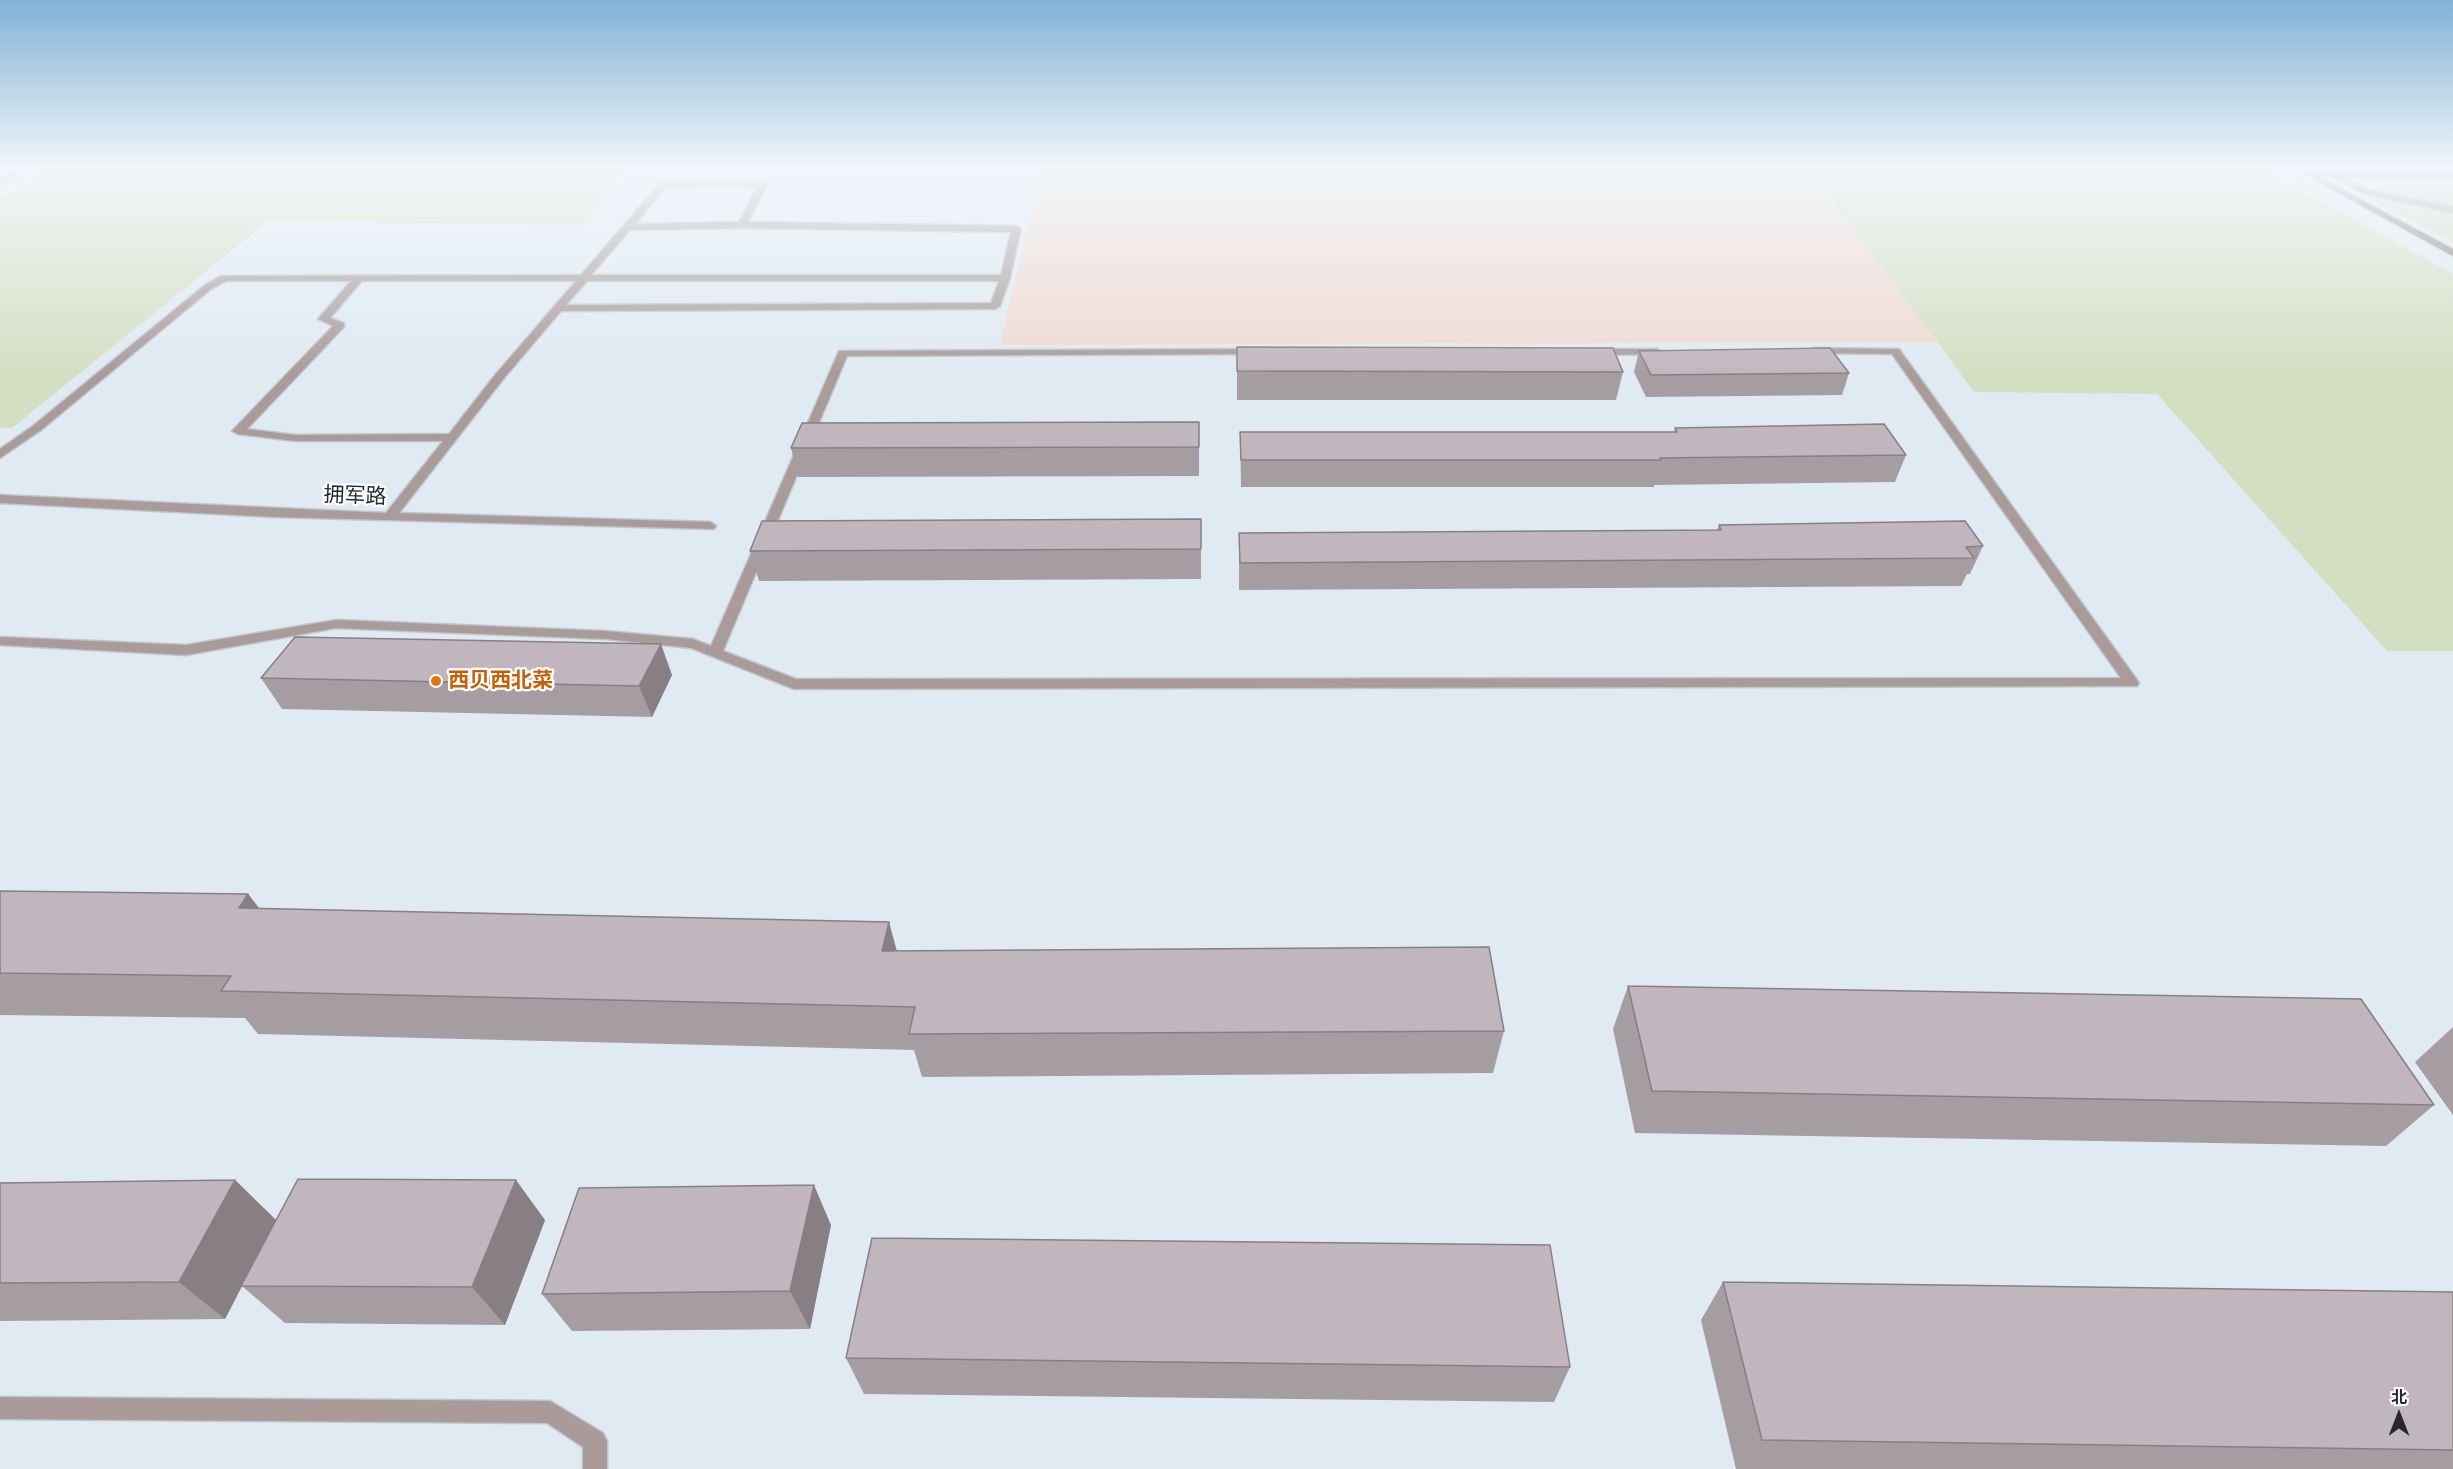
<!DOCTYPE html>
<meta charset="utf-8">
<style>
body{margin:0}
#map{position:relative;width:2453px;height:1469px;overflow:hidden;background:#e0eaf3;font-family:Inter,"Noto Sans SC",sans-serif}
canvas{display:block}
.north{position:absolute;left:2369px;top:1385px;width:60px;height:60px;-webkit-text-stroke:4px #fff;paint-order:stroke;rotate:0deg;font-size:16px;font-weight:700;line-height:24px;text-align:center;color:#25282c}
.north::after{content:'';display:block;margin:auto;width:21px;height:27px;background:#25282c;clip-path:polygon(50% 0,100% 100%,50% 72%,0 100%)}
</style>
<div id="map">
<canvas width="2453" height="1469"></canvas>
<div class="north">北</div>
</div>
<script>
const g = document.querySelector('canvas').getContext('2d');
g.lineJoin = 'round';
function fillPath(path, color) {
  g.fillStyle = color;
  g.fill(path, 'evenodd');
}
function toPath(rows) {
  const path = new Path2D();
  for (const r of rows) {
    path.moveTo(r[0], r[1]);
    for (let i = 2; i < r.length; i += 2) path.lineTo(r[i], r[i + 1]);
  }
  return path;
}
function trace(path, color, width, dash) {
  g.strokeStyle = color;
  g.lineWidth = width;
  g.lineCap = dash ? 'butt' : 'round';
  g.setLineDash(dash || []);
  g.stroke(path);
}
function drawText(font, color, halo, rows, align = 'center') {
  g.font = font + ' Inter,"Noto Sans SC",sans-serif';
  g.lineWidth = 4.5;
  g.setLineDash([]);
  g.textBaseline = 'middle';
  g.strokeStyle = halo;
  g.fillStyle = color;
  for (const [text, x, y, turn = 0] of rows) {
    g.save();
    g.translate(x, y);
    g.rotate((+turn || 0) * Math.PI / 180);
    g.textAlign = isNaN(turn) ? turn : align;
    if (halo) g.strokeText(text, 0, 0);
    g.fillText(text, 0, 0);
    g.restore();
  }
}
const commercial = toPath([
 [1041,169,1809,169,1937,342,1000,345]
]);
const green = toPath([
 [48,169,630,169,581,225,268,221,12,428,0,428,0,199],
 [1809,169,2263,169,2453,274,2453,651,2387,651,2157,394,1974,392],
 [2382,184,2453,185,2453,243,2376,202]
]);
const street = toPath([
 [14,169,24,169,0,185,0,178,14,169],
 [2317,169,2328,169,2370,190,2453,207,2453,213,2364,194,2317,169],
 [662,181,766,183,767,185,748,222,1016,226,1021,229,1010,278,1000,306,995,309,561,311,504,378,399,513,710,522,716,526,714,529,276,517,0,503,0,495,386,513,443,441,295,441,238,434,232,431,333,326,318,319,351,281,226,281,211,289,41,430,0,458,0,449,33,426,205,285,221,276,581,275,662,181],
 [667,186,757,187,739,222,635,224,667,186],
 [742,228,1011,232,1001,275,591,275,630,230,742,228],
 [362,281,576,281,496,374,449,434,295,435,247,429,344,327,344,323,330,318,362,281],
 [587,281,999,281,991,303,566,305,587,281],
 [1813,348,1899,349,2137,680,2139,683,2137,686,794,689,691,648,606,639,336,628,186,655,0,645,0,637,186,645,336,620,606,631,693,639,711,646,839,351,1255,349,1260,352,1259,354,847,356,723,651,796,679,2121,678,1892,354,1809,353,1808,351,1813,348],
 [1657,349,1662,352,1661,354,1594,355,1589,352,1594,349,1657,349],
 [0,1397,550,1401,603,1433,607,1441,607,1469,583,1469,583,1447,547,1423,0,1419,0,1397]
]);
const secondary = toPath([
 [2295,169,2305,169,2312,172,2453,172,2453,178,2321,178,2453,249,2453,256,2295,169]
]);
const wall = toPath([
 [1237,347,1623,372,1616,400,1237,400],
 [1639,351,1849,373,1842,395,1646,397,1634,372],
 [1199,422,1199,476,798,477,791,448],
 [1675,428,1906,455,1895,482,1654,485,1654,487,1241,487,1240,432,1674,432],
 [1201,519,1201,579,759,581,750,551],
 [1719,525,1983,546,1970,574,1967,574,1961,586,1239,590,1239,533,1717,530],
 [672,675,652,717,282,709,261,678],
 [0,891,248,894,259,908,897,951,1504,1031,1493,1073,922,1077,914,1050,258,1034,245,1018,0,1015],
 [1628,986,2434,1105,2386,1146,1635,1133,1613,1029],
 [2453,1027,2453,1115,2415,1062],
 [235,1180,276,1220,545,1220,505,1325,285,1323,242,1286,225,1319,0,1321,0,1183],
 [831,1225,810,1329,572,1331,542,1294],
 [1723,1282,2453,1292,2453,1469,1736,1469,1701,1320],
 [846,1358,1570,1367,1554,1402,864,1394]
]);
const shadedWall = toPath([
 [661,644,672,675,652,717,639,686],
 [248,894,282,938,239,908],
 [889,922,901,966,882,951],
 [235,1180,276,1220,225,1319,179,1282],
 [516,1180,545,1220,505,1325,472,1287],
 [814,1185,831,1225,810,1329,790,1291]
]);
const building = toPath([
 [1237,347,1613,348,1623,372,1237,371,1237,347],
 [1830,348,1849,373,1651,375,1639,351,1830,348],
 [1199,422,1199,447,791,448,802,423,1199,422],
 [1884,424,1906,455,1660,458,1661,460,1241,460,1240,432,1677,432,1675,428,1884,424],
 [1201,519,1201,549,750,551,762,521,1201,519],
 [1965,521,1983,546,1966,547,1974,558,1240,563,1239,533,1721,530,1719,525,1965,521],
 [295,637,661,644,639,686,261,678,295,637],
 [0,891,248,894,239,908,889,922,882,951,1489,947,1504,1031,909,1034,915,1007,221,991,231,976,0,973,0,891],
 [1628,986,2361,999,2434,1105,1652,1091,1628,986],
 [298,1179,516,1180,472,1287,241,1286,298,1179],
 [235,1180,179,1282,0,1283,0,1183,235,1180],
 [814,1185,790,1291,542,1294,579,1188,814,1185],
 [872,1238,1550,1245,1570,1367,846,1358,872,1238],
 [1723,1282,2453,1292,2453,1450,1762,1440,1723,1282]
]);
const markers = [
 [436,681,6,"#e8710a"]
];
const streetNames = [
 ["拥军路",355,496,2]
];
const foodNames = [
 ["西贝西北菜",448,681]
];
fillPath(commercial, '#f1d9d0');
fillPath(green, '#d4dfc2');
trace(street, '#bec7cf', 3);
trace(secondary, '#bec7cf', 3);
fillPath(street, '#aa9a98');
fillPath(secondary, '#8b7572');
fillPath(wall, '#a69da3');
fillPath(shadedWall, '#877f84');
fillPath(building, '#c1b6bd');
trace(building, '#877f84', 1.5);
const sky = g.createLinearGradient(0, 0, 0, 375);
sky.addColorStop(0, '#82b1d6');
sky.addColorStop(0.45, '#f1f6fa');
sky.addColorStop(1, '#f1f6fa00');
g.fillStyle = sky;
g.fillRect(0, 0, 2453, 375);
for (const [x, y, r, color] of markers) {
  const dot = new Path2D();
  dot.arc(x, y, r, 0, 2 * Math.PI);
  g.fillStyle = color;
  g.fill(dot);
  trace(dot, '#fff', 2);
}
drawText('21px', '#25282c', '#fff', streetNames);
drawText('bold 21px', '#c56008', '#fff', foodNames, 'left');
</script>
